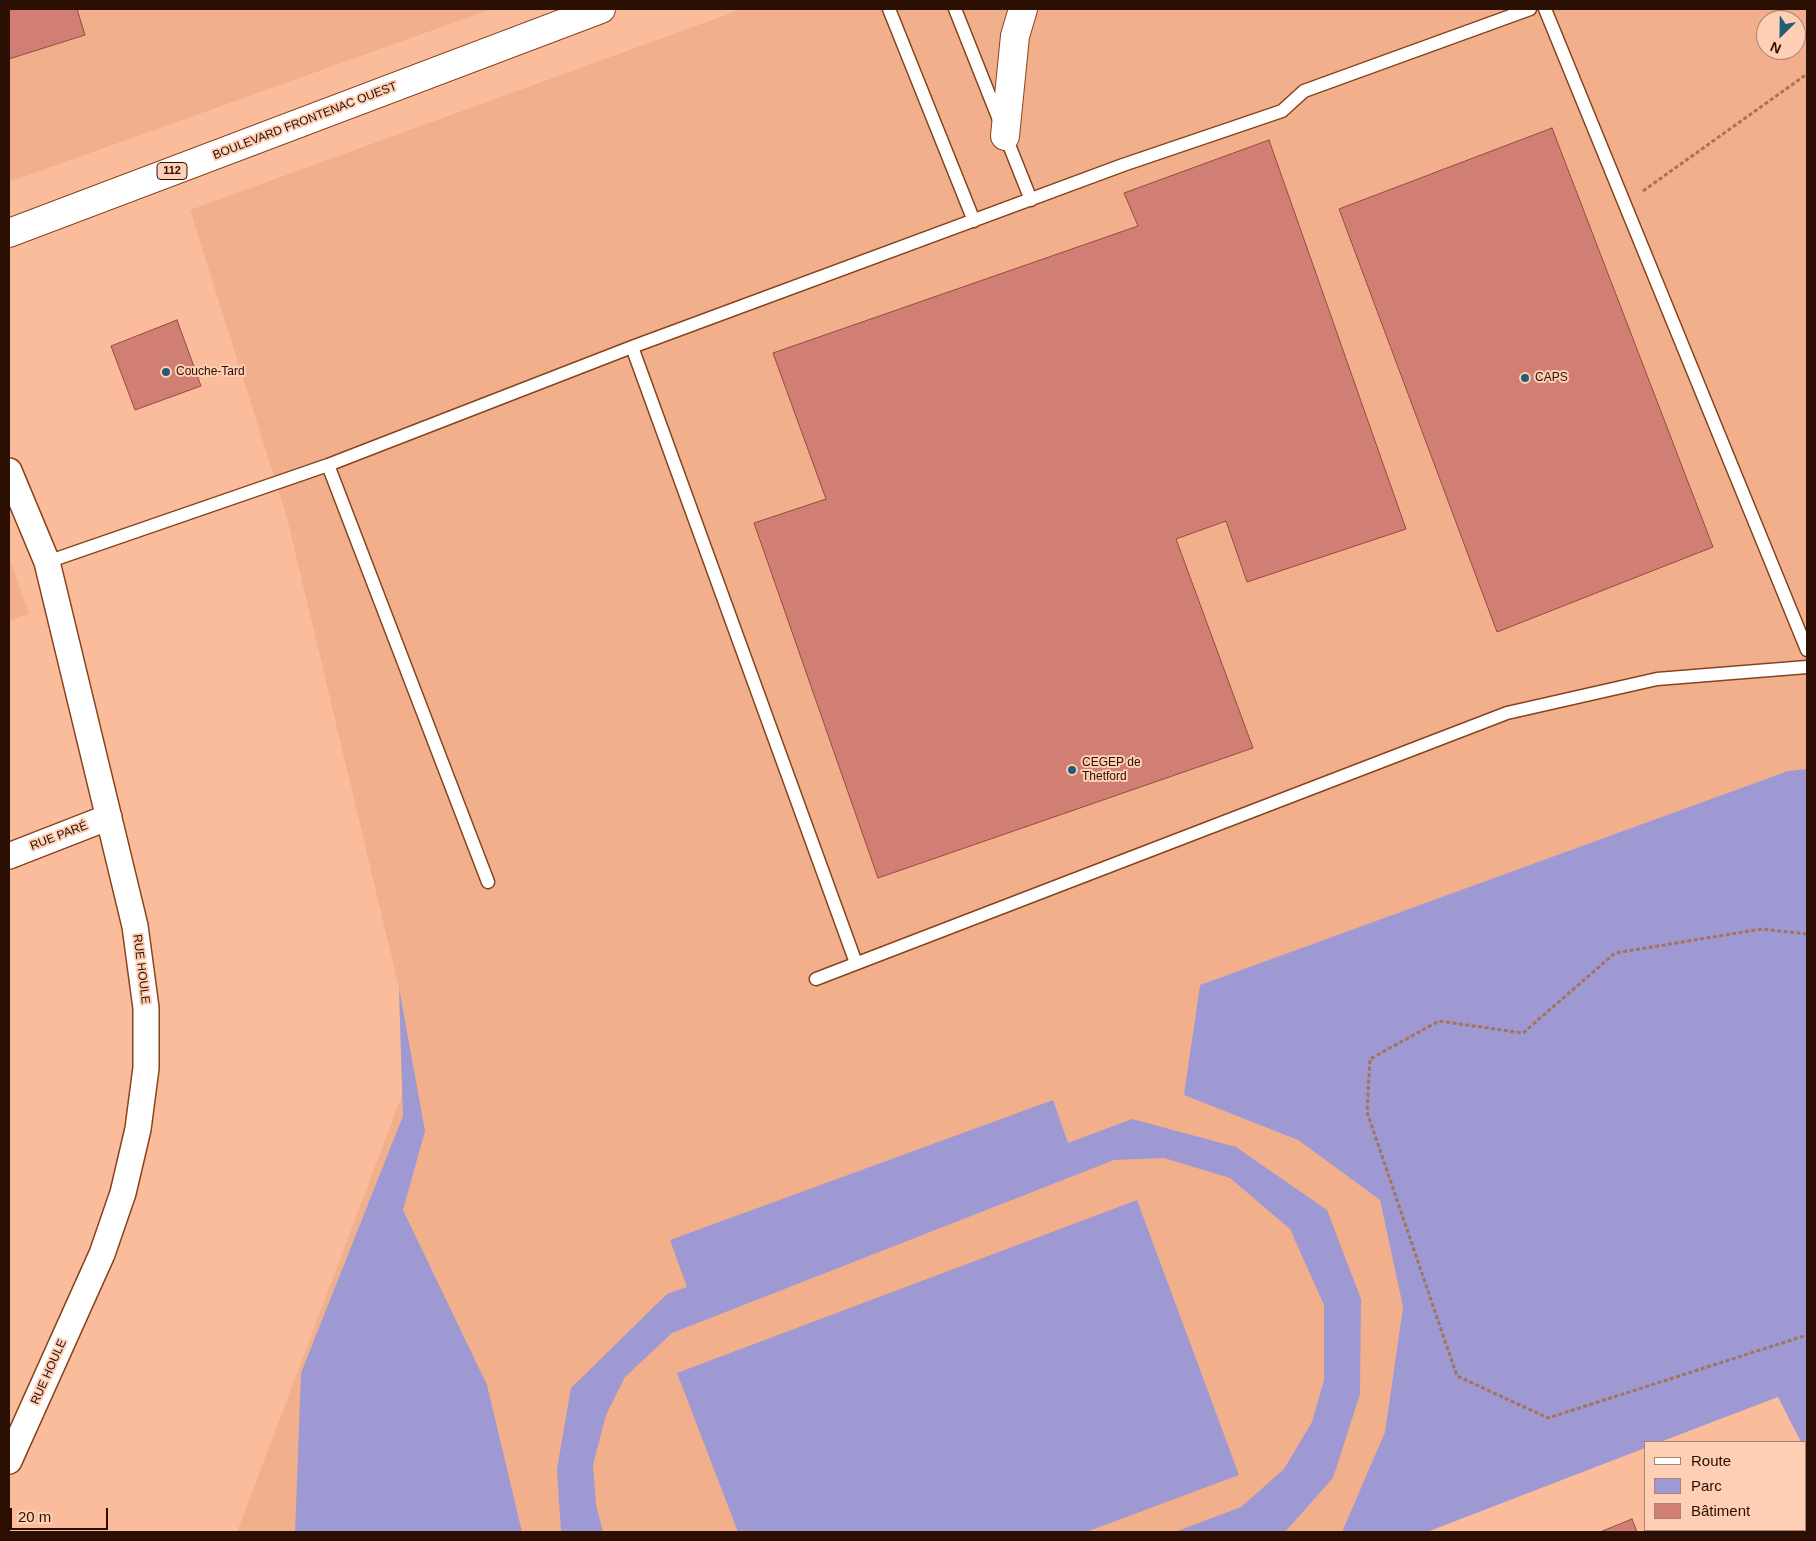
<!DOCTYPE html>
<meta charset="utf-8">
<style>
body{margin:0}
#map{position:relative;width:1816px;height:1541px;overflow:hidden;background:#fbbc9c;font-family:Helvetica,sans-serif}
canvas{display:block}
.frame{position:absolute;inset:0;border:10px solid #2b0f02;pointer-events:none}
.legend{position:absolute;left:1644px;top:1441px;width:162px;height:90px;box-sizing:border-box;background:#feceb5;border:1px solid #aa826d;margin:0;padding:6px 9px;list-style:none;font-size:15px;color:#2b0f02}
.legend li{display:flex;align-items:center;gap:10px;height:25px}
.legend b{width:25px;border:1px solid #aa826d}
.north{position:absolute;left:1756px;top:10px;width:50px;height:50px;box-sizing:border-box;background:#feceb5;border:1px solid #aa826d;border-radius:50%;rotate:203deg;font-size:14px;font-weight:700;line-height:20px;text-align:center;color:#2b0f02}
.north::after{content:'';display:block;margin:auto;width:18px;height:22px;background:#215d75;clip-path:polygon(50% 0,100% 100%,50% 72%,0 100%)}
.scale{position:absolute;left:10px;top:1508px;width:98px;height:22px;box-sizing:border-box;border:2px solid #2b0f02;border-top:0;padding-left:6px;font-size:15px;line-height:18px;white-space:nowrap;color:#2b0f02;-webkit-text-stroke:4px #feceb5;paint-order:stroke}
</style>
<div id="map">
<canvas width="1816" height="1541"></canvas>
<div class="frame"></div>
<ul class="legend">
<li><b style="height:6px;background:#fff"></b>Route</li>
<li><b style="height:14px;background:#9e99d2"></b>Parc</li>
<li><b style="height:14px;background:#d17f74"></b>Bâtiment</li>
</ul>
<div class="north">N</div>
<div class="scale">20 m</div>
</div>
<script>
const g = document.querySelector('canvas').getContext('2d');
g.lineJoin = 'round';
function fillPath(path, color) {
  g.fillStyle = color;
  g.fill(path, 'evenodd');
}
function toPath(rows) {
  const path = new Path2D();
  for (const r of rows) {
    path.moveTo(r[0], r[1]);
    for (let i = 2; i < r.length; i += 2) path.lineTo(r[i], r[i + 1]);
  }
  return path;
}
function trace(path, color, width, dash) {
  g.strokeStyle = color;
  g.lineWidth = width;
  g.lineCap = dash ? 'butt' : 'round';
  g.setLineDash(dash || []);
  g.stroke(path);
}
function drawText(font, color, halo, rows, align = 'center') {
  g.font = font + ' Helvetica,sans-serif';
  g.lineWidth = 4;
  g.setLineDash([]);
  g.textBaseline = 'middle';
  g.strokeStyle = halo;
  g.fillStyle = color;
  for (const [text, x, y, turn = 0] of rows) {
    g.save();
    g.translate(x, y);
    g.rotate((+turn || 0) * Math.PI / 180);
    g.textAlign = isNaN(turn) ? turn : align;
    if (halo) g.strokeText(text, 0, 0);
    g.fillText(text, 0, 0);
    g.restore();
  }
}
const built = toPath([
 [9,9,492,9,9,182],
 [742,9,1807,9,1807,769,1788,771,1200,985,1185,1095,1298,1140,1380,1200,1403,1307,1385,1432,1342,1532,237,1532,402,1095,399,988,287,518,190,210],
 [1766,20,1796,20,1796,50,1766,50],
 [9,556,29,614,9,621]
]);
const green = toPath([
 [1807,769,1807,1455,1805,1450,1805,1442,1801,1442,1778,1397,1660,1442,1645,1442,1645,1448,1427,1532,1342,1532,1385,1432,1403,1307,1380,1200,1298,1140,1184,1095,1200,985,1788,771],
 [399,988,425,1131,403,1210,487,1385,522,1532,295,1532,301,1373,403,1116],
 [1053,1100,1068,1143,1132,1119,1236,1147,1327,1210,1361,1299,1360,1394,1333,1478,1285,1532,1175,1532,1241,1507,1284,1469,1312,1422,1324,1380,1324,1305,1290,1229,1230,1178,1164,1158,1114,1160,672,1333,625,1377,606,1415,593,1465,596,1505,603,1532,561,1532,557,1469,571,1388,667,1294,687,1287,670,1240],
 [1137,1200,1239,1475,1086,1532,738,1532,677,1373]
]);
const building = toPath([
 [9,9,77,9,85,35,9,59,9,9],
 [1552,128,1713,547,1497,632,1339,209,1552,128],
 [1269,140,1406,529,1247,582,1226,521,1176,539,1253,748,878,878,754,523,826,499,773,353,1138,226,1124,193,1269,140],
 [177,320,201,386,135,410,111,346,177,320],
 [1632,1519,1637,1532,1600,1532,1632,1519],
 [1716,1530,1768,1530,1769,1532,1710,1532,1716,1530]
]);
const path = toPath([
 [1643,191,1807,74],
 [1807,934,1762,929,1615,953,1523,1033,1439,1021,1370,1059,1367,1112,1457,1376,1548,1418,1807,1335]
]);
const lane = toPath([
 [889,9,974,221],
 [955,9,1031,200],
 [1545,9,1807,650],
 [632,347,856,963],
 [328,465,488,882],
 [47,562,328,465,632,347,1123,165,1282,111,1304,91,1530,9],
 [816,979,1507,713,1657,679,1807,667]
]);
const street = toPath([
 [9,471,47,562,135,926,146,1008,146,1068,138,1129,123,1193,102,1254,9,1461],
 [9,856,109,817]
]);
const primary = toPath([
 [1005,136,1015,36,1023,9],
 [9,233,601,9]
]);
const markers = [
 [166,372,5,"#215d75"],
 [1525,378,5,"#215d75"],
 [1072,770,5,"#215d75"]
];
const shields = [
 [172,171,30]
];
const shieldNames = [
 ["112",172,171]
];
const streetNames = [
 ["BOULEVARD FRONTENAC OUEST",305,121,-21],
 ["RUE PARÉ",59,836,-21],
 ["RUE HOULE",141,969,83],
 ["RUE HOULE",49,1372,-66]
];
const poiNames = [
 ["Couche-Tard",176,372],
 ["CAPS",1535,378],
 ["CEGEP de",1082,763],
 ["Thetford",1082,777]
];
fillPath(built, '#f2af8c');
fillPath(green, '#9e99d2');
fillPath(building, '#d17f74');
trace(building, '#974a40', 1);
trace(lane, '#87431b', 15);
trace(street, '#87431b', 28);
trace(primary, '#87431b', 30);
trace(path, '#a3735b', 3, [4, 2.5]);
trace(lane, '#fff', 12);
trace(street, '#fff', 25);
trace(primary, '#fff', 28);
for (const [x, y, r, color] of markers) {
  const dot = new Path2D();
  dot.arc(x, y, r, 0, 2 * Math.PI);
  g.fillStyle = color;
  g.fill(dot);
  trace(dot, '#feceb5', 2);
}
for (const [x, y, w] of shields) {
  const box = new Path2D();
  box.roundRect(x - w / 2, y - 8.5, w, 17, 4);
  g.fillStyle = '#feceb5';
  g.fill(box);
  trace(box, '#2b0f02', 1);
}
drawText('bold 11px', '#2b0f02', null, shieldNames);
drawText('12px', '#2b0f02', '#feceb5', streetNames);
drawText('12px', '#2b0f02', '#feceb5', poiNames, 'left');
</script>
